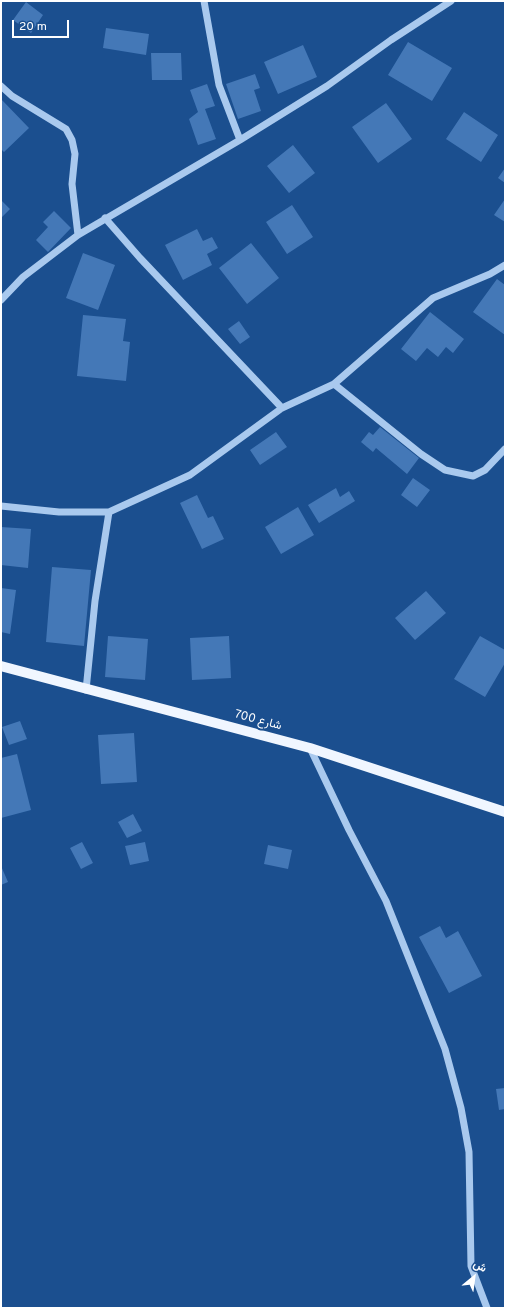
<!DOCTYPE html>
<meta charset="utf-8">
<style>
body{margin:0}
#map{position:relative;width:506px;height:1309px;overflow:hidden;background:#1b4f8f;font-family:Overpass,Vazirmatn,sans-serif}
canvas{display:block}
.frame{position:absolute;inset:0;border:2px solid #fff;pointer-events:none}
.north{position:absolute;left:454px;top:1257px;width:40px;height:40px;-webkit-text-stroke:3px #1b4f8f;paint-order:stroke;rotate:29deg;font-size:11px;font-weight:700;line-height:16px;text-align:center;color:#fff}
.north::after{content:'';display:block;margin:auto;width:14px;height:18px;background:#fff;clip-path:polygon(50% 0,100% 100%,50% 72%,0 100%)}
.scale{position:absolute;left:12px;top:20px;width:57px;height:18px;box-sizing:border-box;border:2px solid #fff;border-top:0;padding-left:5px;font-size:12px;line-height:14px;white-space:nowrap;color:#fff;-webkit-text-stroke:3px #1b4f8f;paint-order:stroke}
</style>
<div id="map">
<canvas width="506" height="1309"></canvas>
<div class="frame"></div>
<div class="north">ش</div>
<div class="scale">20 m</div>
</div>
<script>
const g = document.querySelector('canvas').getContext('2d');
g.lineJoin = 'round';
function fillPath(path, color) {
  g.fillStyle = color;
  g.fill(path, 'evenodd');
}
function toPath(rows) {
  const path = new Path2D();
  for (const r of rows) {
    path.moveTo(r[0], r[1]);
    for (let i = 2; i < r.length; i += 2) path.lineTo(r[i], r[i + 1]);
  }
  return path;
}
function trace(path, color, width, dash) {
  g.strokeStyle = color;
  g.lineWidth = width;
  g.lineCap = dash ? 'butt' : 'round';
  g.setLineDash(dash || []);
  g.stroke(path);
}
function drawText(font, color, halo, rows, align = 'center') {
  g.font = font + ' Overpass,Vazirmatn,sans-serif';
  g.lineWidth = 4;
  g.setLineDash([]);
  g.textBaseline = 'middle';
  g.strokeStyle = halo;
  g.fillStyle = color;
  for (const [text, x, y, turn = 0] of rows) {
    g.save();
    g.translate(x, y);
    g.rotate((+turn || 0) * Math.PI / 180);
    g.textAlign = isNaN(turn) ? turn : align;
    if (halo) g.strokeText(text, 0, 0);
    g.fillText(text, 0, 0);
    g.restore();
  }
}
const building = toPath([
 [26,2,43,15,31,33,13,20],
 [106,28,149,34,146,55,103,48],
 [408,42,452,68,432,101,388,75],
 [303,45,317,77,278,94,264,62],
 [151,53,181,53,182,80,152,80],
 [255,74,260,88,254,90,261,111,238,119,226,84],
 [207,84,215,106,205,109,216,139,198,145,189,119,198,112,190,90],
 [1,99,29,128,4,152,1,149],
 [386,103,412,139,378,163,352,127],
 [464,112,498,135,481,162,446,139],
 [293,145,315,173,289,193,267,166],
 [505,168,505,183,498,178],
 [505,199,505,222,494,215],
 [1,200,10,209,1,218],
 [292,205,313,237,287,254,266,222],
 [54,211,71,228,48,252,36,240,48,227,43,222],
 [197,229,203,241,212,237,218,248,207,254,212,265,183,280,165,245],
 [251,243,279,278,247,304,219,268],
 [83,253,115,265,98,310,66,298],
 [497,279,505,285,505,335,473,312],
 [430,312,464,339,453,353,446,347,438,357,427,348,416,361,401,349],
 [83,315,126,319,123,341,130,342,126,381,77,376],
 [239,321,250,337,240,344,228,329],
 [380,427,419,458,407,474,376,448,373,452,361,442,369,432,373,435],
 [276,432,287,447,260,465,250,450],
 [413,478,430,490,417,507,401,495],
 [336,488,340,497,349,491,355,501,319,523,308,505],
 [197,495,208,518,213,516,224,539,202,549,180,503],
 [298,507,314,535,281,554,265,527],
 [1,527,31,529,28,568,1,565],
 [52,567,91,570,84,646,46,642],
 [1,588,16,590,10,634,1,632],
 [426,591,446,613,415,640,395,618],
 [108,636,148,639,145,680,105,677],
 [229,636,231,678,192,680,190,638],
 [480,636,505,650,505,663,485,697,454,679],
 [20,721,27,739,9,745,2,727],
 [134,733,137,782,101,784,98,735],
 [17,754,31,810,1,818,1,758],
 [133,814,142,831,127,838,118,822],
 [82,842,93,863,81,869,70,848],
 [145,842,149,861,130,865,125,846],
 [268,845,292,850,288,869,264,864],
 [1,866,8,882,1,885],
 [440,926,446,938,458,931,482,976,449,993,419,937],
 [505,1088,505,1109,499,1110,496,1089]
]);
const minor = toPath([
 [204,1,219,85,240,140],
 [1,86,12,96,66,129,72,140,75,154,72,184,78,235],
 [105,218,140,258,282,408],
 [1,300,23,277,78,235,240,140,327,86,391,40,451,1],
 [334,384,421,454,445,470,473,476,485,470,505,449],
 [1,506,59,512,109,512,190,475,282,408,334,384,433,298,490,274,505,265],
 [86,690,95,601,109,512],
 [310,748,349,830,386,901,445,1049,461,1108,469,1152,471,1266,487,1308]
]);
const major = toPath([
 [1,666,310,748,505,812]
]);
const streetNames = [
 ["شارع 700",258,721,15]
];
fillPath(building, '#4478b7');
trace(minor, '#a9c9ee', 7);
trace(major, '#f0f6ff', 10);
drawText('12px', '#fff', '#1b4f8f', streetNames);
</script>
